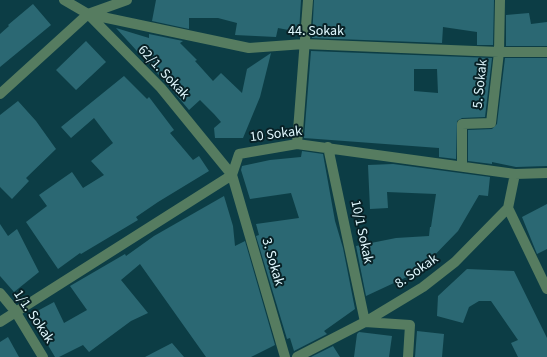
<!DOCTYPE html>
<style>
body{margin:0}
canvas{display:block;background:#0c3d45}
</style>
<canvas width="547" height="357"></canvas>
<script>
const g = document.querySelector('canvas').getContext('2d');
g.lineJoin = 'round';
function fillPath(path, color) {
  g.fillStyle = color;
  g.fill(path, 'evenodd');
}
function toPath(rows) {
  const path = new Path2D();
  for (const r of rows) {
    path.moveTo(r[0], r[1]);
    for (let i = 2; i < r.length; i += 2) path.lineTo(r[i], r[i + 1]);
  }
  return path;
}
function trace(path, color, width, dash) {
  g.strokeStyle = color;
  g.lineWidth = width;
  g.lineCap = dash ? 'butt' : 'round';
  g.setLineDash(dash || []);
  g.stroke(path);
}
function drawText(font, color, halo, rows, align = 'center') {
  g.font = font + ' "Source Sans 3",sans-serif';
  g.lineWidth = 4;
  g.setLineDash([]);
  g.textBaseline = 'middle';
  g.strokeStyle = halo;
  g.fillStyle = color;
  for (const [text, x, y, turn = 0] of rows) {
    g.save();
    g.translate(x, y);
    g.rotate((+turn || 0) * Math.PI / 180);
    g.textAlign = isNaN(turn) ? turn : align;
    if (halo) g.strokeText(text, 0, 0);
    g.fillText(text, 0, 0);
    g.restore();
  }
}
const building = toPath([
 [156,0,301,0,299,32,278,28,276,37,235,35,237,23,218,18,189,18,189,29,152,21],
 [314,0,494,0,493,45,477,45,477,32,443,27,442,43,312,38],
 [33,4,51,25,0,67,0,34,9,26,8,25],
 [529,13,531,24,547,22,547,46,506,46,506,15],
 [116,28,149,38,149,34,183,41,180,43,197,60,195,61,213,81,221,73,242,93,247,69,271,53,260,97,243,138,215,138,214,128,221,122,214,114,200,100,189,110,167,84],
 [86,41,106,62,76,90,56,70],
 [311,51,492,58,485,117,462,118,457,121,456,159,439,157,439,148,304,138],
 [414,69,437,69,438,93,414,91],
 [505,58,547,58,547,166,516,167,492,162,492,164,468,161,468,130,492,129,497,124],
 [124,76,147,99,149,97,174,130,170,133,193,160,199,156,209,171,158,202,136,217,138,220,81,254,80,253,58,269,26,222,47,206,39,195,72,172,83,188,104,175,91,161,113,143,94,118,71,138,61,127],
 [18,101,36,121,56,149,26,178,29,181,12,199,0,187,0,115],
 [302,151,323,154,335,221,343,248,355,309,324,331,327,334,294,351,290,338,287,339,256,236,259,235,256,224,299,218,291,193,250,199,241,170,242,166,270,160,301,157],
 [393,164,490,177,488,196,479,195,458,231,424,266,424,269,366,296,356,246,396,238,429,236,430,227,431,227,436,194,387,192,388,208,370,209,368,165],
 [224,196,233,226,235,246,245,241,275,345,251,357,206,357,140,264,121,280,148,313,131,321,89,352,83,345,59,357,55,357,30,315,54,302,64,323,87,310,70,286,125,254,126,256,154,236],
 [547,204,547,249,537,254,522,217],
 [0,224,8,236,17,229,39,272,14,292,0,276],
 [467,269,514,271,547,338,547,357,518,357,511,343,518,340,491,301,479,301,469,307,463,323,437,316,438,296],
 [417,331,444,334,442,357,415,357],
 [359,332,392,336,389,357,354,357,357,334],
 [8,337,19,357,0,357,0,342],
 [172,343,184,357,145,357],
 [333,346,340,357,311,357]
]);
const street = toPath([
 [64,0,88,14,161,88,232,175,285,357],
 [88,14,249,48,304,44,499,52,547,52],
 [0,94,88,14,127,0],
 [297,144,308,0],
 [328,147,365,322,410,325,408,357],
 [462,166,462,124,491,123,499,52,500,0],
 [508,208,547,289],
 [0,293,15,311,43,357],
 [0,322,232,175,239,154,297,144,515,174,547,173],
 [297,357,365,322,423,287,455,262,508,208,515,174]
]);
const streetNames = [
 ["44. Sokak",316,32],
 ["62/1. Sokak",163,73,47],
 ["5. Sokak",481,84,-84],
 ["10 Sokak",276,135,-7],
 ["10/1 Sokak",361,232,78],
 ["3. Sokak",272,262,74],
 ["8. Sokak",417,272,-35],
 ["1/1. Sokak",33,317,56]
];
fillPath(building, '#2b6873');
trace(street, '#567c60', 10);
drawText('14px', '#e1f8fe', '#082126', streetNames);
</script>
